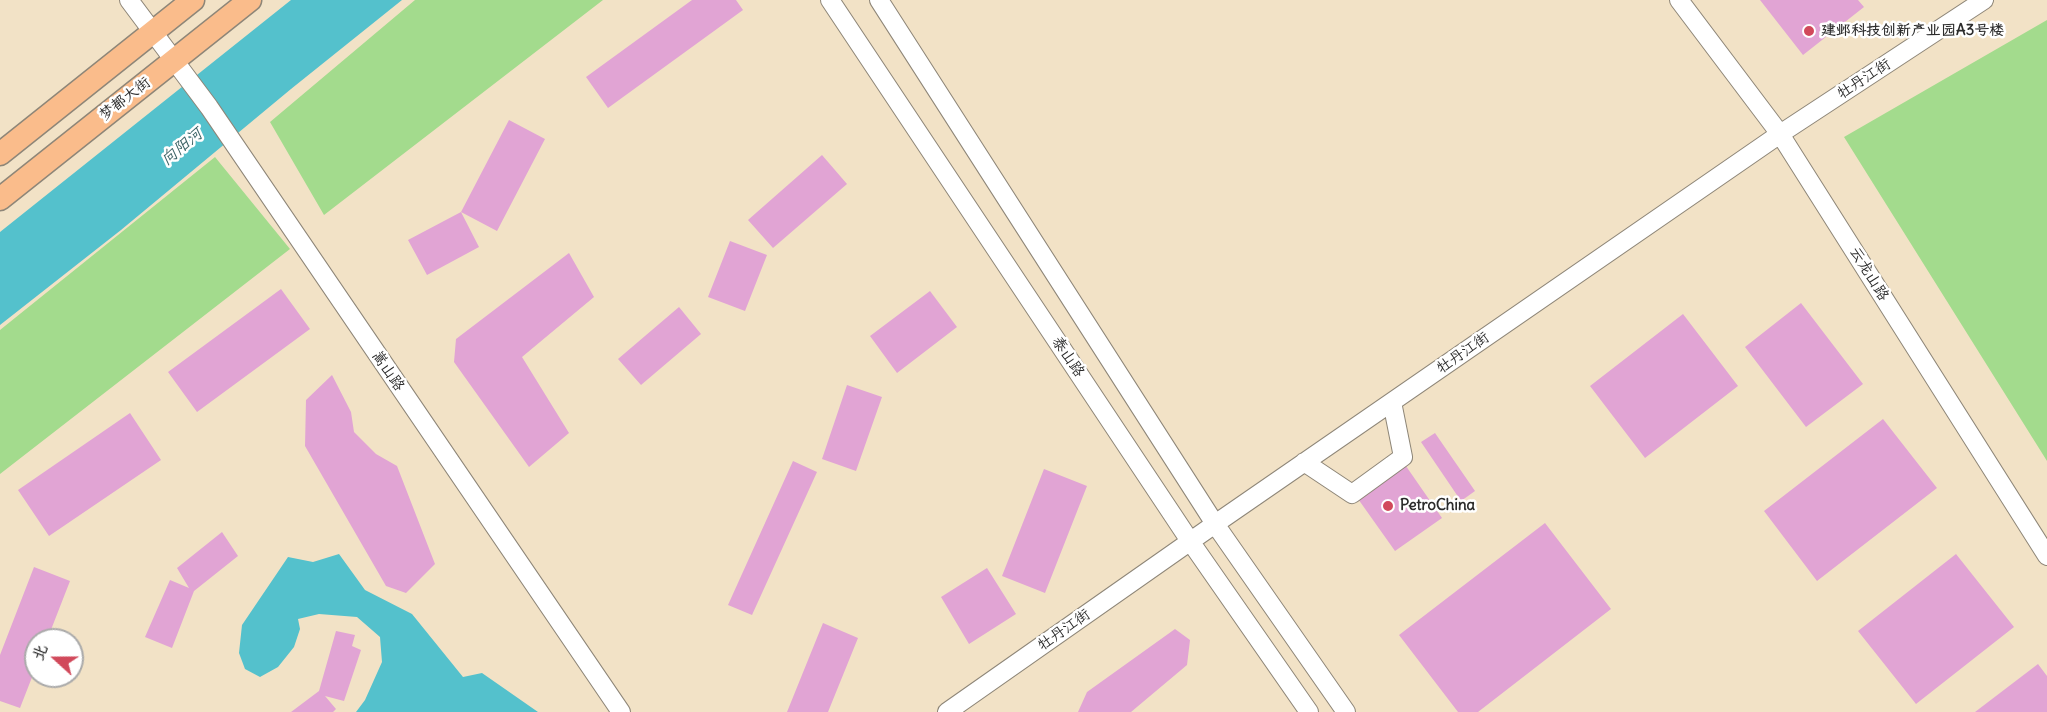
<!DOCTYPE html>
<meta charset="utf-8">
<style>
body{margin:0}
#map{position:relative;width:2047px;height:712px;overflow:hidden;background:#f2e2c6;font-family:Delius,"LXGW WenKai TC",sans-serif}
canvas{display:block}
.north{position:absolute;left:24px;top:628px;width:60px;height:60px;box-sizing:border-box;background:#fff;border:2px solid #aaa;border-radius:50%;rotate:291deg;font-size:16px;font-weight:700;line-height:24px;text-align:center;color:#2b2b2b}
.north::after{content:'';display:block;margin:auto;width:21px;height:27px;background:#d1495b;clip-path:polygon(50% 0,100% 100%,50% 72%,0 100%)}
</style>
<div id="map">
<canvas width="2047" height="712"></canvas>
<div class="north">北</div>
</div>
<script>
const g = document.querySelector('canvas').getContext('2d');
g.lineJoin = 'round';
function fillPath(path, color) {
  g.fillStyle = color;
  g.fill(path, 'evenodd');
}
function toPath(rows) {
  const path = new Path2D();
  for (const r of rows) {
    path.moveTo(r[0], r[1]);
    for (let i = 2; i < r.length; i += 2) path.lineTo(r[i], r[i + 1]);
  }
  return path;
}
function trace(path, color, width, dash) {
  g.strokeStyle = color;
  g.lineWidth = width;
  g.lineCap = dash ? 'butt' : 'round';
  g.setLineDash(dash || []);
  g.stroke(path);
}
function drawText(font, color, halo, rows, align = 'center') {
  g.font = font + ' Delius,"LXGW WenKai TC",sans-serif';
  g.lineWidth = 5;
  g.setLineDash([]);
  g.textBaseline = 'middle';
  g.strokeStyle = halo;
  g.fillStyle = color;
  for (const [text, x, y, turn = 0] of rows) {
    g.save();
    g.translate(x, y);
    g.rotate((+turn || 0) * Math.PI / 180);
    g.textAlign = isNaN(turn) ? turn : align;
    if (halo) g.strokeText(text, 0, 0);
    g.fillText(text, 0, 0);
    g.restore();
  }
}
const green = toPath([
 [415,0,603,0,324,215,270,122],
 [2047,20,2047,461,1844,137],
 [215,157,290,249,0,474,0,330]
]);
const water = toPath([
 [291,0,402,0,291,89,121,230,0,325,0,232],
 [339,554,365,590,412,614,463,677,482,673,538,712,356,712,365,700,382,662,380,637,357,617,319,614,298,619,300,629,294,647,278,667,260,677,245,669,239,653,242,625,288,557,313,562]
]);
const building = toPath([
 [692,0,736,0,743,10,608,108,586,77],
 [1760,0,1858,0,1864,7,1803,55],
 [509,120,545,139,497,231,461,212],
 [822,155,847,184,773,248,748,220],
 [461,212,479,247,427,275,408,240],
 [730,241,767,255,745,311,708,297],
 [569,253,594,297,522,357,569,433,529,467,454,362,456,339],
 [281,289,310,329,197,412,168,372],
 [930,291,957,327,897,373,870,336],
 [1801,303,1863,384,1806,427,1745,347],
 [679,307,701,334,641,385,618,359],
 [1683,314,1738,386,1645,458,1590,386],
 [332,375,351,412,354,432,376,454,397,466,435,564,406,593,386,586,305,446,306,400],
 [847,385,882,397,856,471,822,459],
 [130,413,161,460,49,536,18,490],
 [1883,419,1937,488,1817,581,1764,511],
 [1435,433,1475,491,1461,501,1421,442],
 [1399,456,1442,518,1395,551,1351,489],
 [793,461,817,472,752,615,728,605],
 [1044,469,1087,486,1045,593,1002,576],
 [1545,523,1611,609,1478,712,1458,712,1399,635],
 [222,532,238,556,194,591,172,648,145,637,170,580,189,588,177,568],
 [1956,554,2014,627,1916,704,1858,631],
 [34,567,70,581,47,640,36,640,36,667,20,708,0,701,0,655],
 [987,568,1016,614,969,644,941,597],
 [823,623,858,638,828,712,787,712],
 [1175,629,1190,640,1187,665,1131,712,1078,712,1087,692],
 [336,631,355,635,352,646,361,650,344,701,325,696,336,709,333,712,291,712,319,691],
 [2038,664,2047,676,2047,712,1975,712]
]);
const minor = toPath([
 [129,0,209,107,621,712],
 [830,0,1190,541,1309,712],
 [879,0,1215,524,1346,712],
 [1679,0,1780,134,2047,556],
 [1304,462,1352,494,1403,457,1392,402],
 [947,712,1215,524,1780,134,1984,0]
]);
const major = toPath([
 [0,154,193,0],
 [0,199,250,0]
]);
const markers = [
 [1809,31,6,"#d1495b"],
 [1388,506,6,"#d1495b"]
];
const poiNames = [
 ["建邺科技创新产业园A3号楼",1821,31],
 ["PetroChina",1400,506]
];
const streetNames = [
 ["牡丹江街",1864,79,-33],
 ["梦都大街",125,99,-38],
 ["云龙山路",1869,274,58],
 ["牡丹江街",1463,353,-35],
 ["泰山路",1068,357,56],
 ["嵩山路",388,371,56],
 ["牡丹江街",1064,630,-35]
];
const waterNames = [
 ["向阳河",182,147,-39]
];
fillPath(green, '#a3db8d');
fillPath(water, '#54c1cc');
fillPath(building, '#e1a4d4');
trace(minor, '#8e8678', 20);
trace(major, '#8e8678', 25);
trace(minor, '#fff', 18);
trace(major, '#fabc8b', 22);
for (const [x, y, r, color] of markers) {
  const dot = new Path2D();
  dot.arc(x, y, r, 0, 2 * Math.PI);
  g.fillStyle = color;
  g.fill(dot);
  trace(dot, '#fff', 2);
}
drawText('bold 15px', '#2b2b2b', '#fff', poiNames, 'left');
drawText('15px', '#2b2b2b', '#fff', streetNames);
drawText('italic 16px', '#396063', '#fff', waterNames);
</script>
